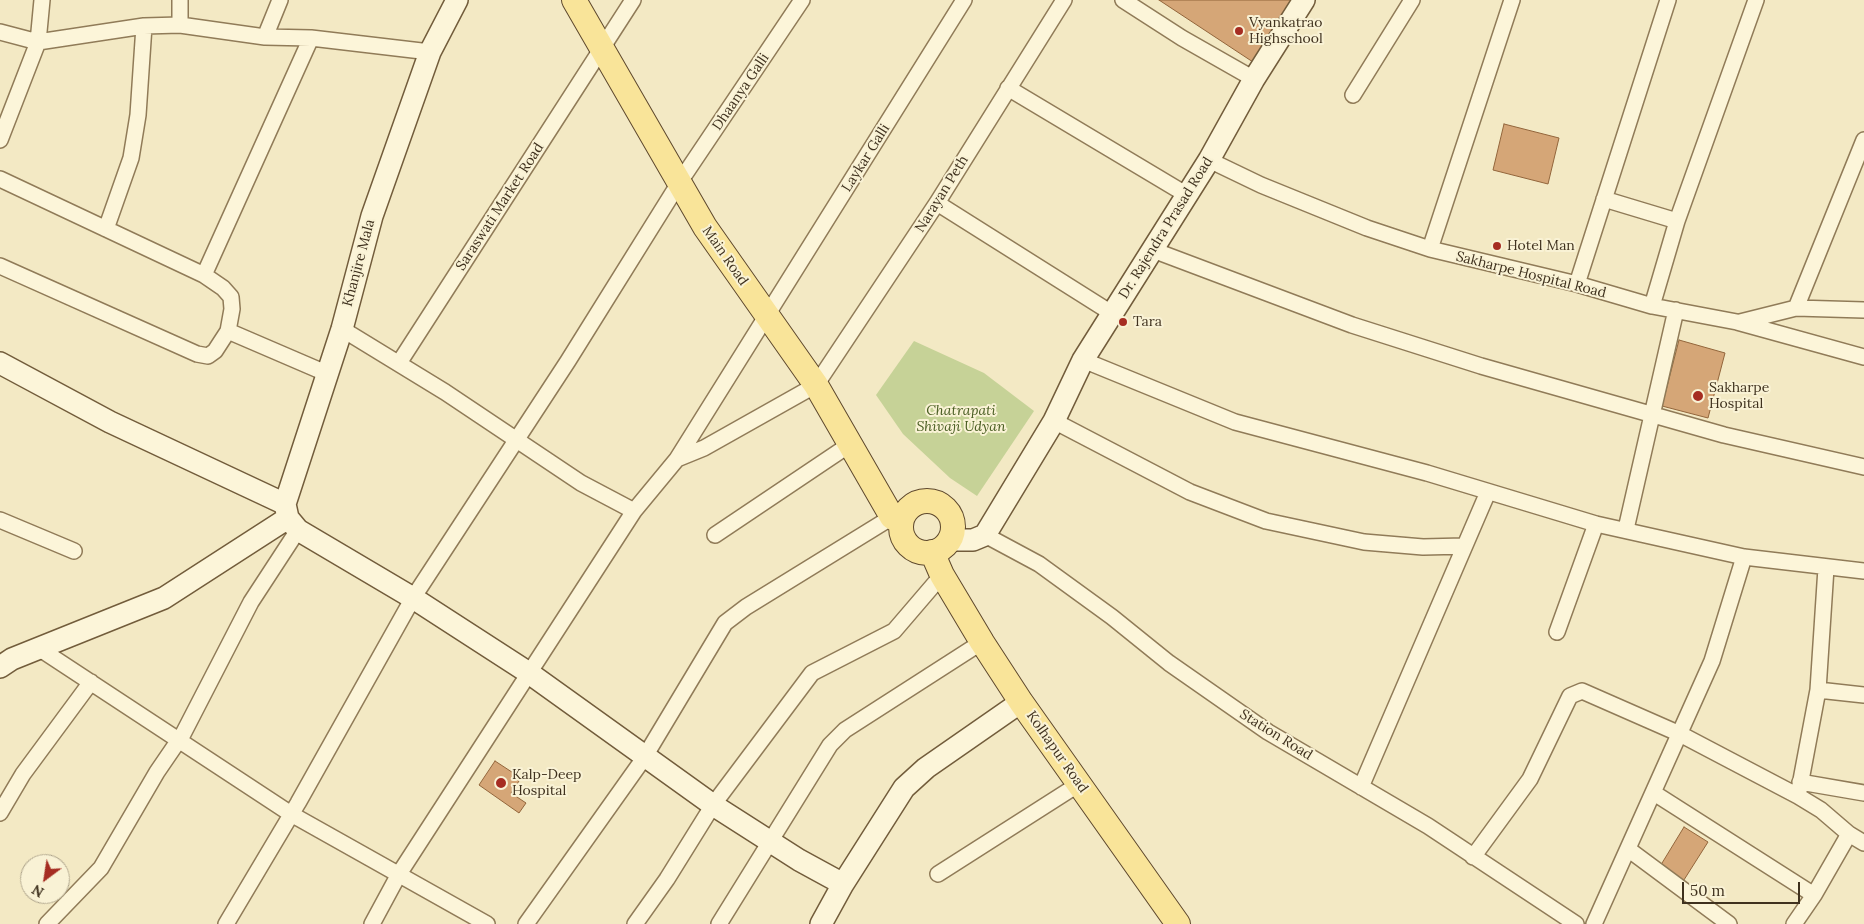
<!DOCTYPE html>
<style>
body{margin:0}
#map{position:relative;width:1864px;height:924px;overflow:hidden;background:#f3e9c4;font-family:Lora,serif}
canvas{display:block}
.north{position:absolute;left:20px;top:854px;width:50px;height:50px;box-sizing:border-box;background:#f9f2d5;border:1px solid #afa58c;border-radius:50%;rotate:211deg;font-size:14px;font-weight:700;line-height:20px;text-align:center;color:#3f311e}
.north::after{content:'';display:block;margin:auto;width:18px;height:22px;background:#a62d22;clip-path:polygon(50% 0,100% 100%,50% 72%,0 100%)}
.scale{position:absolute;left:1682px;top:882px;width:118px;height:22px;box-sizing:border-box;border:2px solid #3f311e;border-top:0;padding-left:6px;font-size:15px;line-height:18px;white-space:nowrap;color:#3f311e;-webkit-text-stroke:4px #f9f2d5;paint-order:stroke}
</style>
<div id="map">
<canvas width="1864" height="924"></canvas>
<div class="north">N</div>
<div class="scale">50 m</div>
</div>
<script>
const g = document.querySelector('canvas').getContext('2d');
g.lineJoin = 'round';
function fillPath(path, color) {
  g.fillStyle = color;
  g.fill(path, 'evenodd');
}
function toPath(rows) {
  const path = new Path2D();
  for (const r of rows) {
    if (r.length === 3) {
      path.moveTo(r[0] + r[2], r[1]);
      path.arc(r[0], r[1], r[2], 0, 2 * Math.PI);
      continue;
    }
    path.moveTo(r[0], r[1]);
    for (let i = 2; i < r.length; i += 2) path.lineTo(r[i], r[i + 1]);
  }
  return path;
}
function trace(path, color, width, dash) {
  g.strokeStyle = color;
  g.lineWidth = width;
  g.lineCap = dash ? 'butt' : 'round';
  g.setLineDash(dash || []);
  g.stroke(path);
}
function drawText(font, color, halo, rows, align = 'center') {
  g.font = font + ' Lora,serif';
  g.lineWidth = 4;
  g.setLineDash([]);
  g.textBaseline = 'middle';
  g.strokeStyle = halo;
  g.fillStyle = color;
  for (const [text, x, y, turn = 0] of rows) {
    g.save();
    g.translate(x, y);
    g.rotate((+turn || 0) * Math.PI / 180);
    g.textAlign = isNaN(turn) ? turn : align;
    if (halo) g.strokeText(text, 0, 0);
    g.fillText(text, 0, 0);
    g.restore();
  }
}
const green = toPath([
 [914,341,984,373,1034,411,977,496,950,478,903,434,876,395]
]);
const building = toPath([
 [1159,0,1292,0,1253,62,1159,0],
 [1504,124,1559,138,1548,184,1493,170,1504,124],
 [1679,340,1725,353,1708,418,1662,406,1679,340],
 [495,761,521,778,511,793,526,803,519,813,479,785,495,761],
 [1684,827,1708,842,1682,883,1659,868,1684,827]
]);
const street = toPath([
 [180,0,180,25],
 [1123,0,1182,38,1254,79],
 [0,32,38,42,144,26,180,25,265,37,311,38,430,52],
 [265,37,280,0],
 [1008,88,1187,195],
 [1353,95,1412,0],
 [0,140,38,42,42,0],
 [1209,160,1261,185,1367,228,1430,249,1577,284,1652,306,1737,322,1864,357],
 [0,179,204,275,311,38],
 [1604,199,1677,221],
 [937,203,1113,314],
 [106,229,131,158,138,115,144,26],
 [1430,249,1512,0],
 [1153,250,1352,325,1481,366,1724,435,1864,467],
 [0,266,197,354,208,356,215,351,228,331,232,309,231,297,223,288,204,275],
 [1577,284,1668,0],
 [1652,306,1677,221,1756,0],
 [1796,308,1864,140],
 [1740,322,1796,308,1864,310],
 [342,329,445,392,581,483,634,511],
 [228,331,328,374],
 [1083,360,1235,422,1427,473,1596,524,1744,557,1864,571],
 [399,363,633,0],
 [1054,421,1190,492,1266,521,1364,542,1423,547,1464,546],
 [677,459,704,448,816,385,937,203,1064,0],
 [0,520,74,551],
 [1626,529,1676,310],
 [715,535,849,445],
 [985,535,1039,564,1112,617,1169,663,1268,732,1428,826,1576,924],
 [1557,632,1596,524],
 [40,649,291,814,487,924],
 [1818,690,1864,695],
 [1800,782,1864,793],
 [1361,787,1488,492],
 [1654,793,1814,895],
 [1798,796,1818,690,1826,568],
 [0,813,23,774,91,682],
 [1628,849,1729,924],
 [1473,857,1530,779,1570,696,1582,691,1680,734,1798,796,1821,810,1849,834,1864,843],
 [938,874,1079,784],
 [47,924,101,868,157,772,183,734,251,602,298,530],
 [226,924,298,803,413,598,568,361,679,183,802,0],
 [372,924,399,874,634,511,677,459,964,0],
 [526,924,644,758,725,623,746,607,892,517],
 [635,924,667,879,713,805,812,673,894,631,942,575],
 [719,924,830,745,845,730,982,642],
 [1594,924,1712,661,1744,557],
 [1794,924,1814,895,1849,834]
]);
const secondary = toPath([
 [457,0,430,52,372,216,342,329,285,504,288,518,298,530,413,598,529,673,713,805,799,860,843,884],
 [0,363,110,422,285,504],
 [950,540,973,540,985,535,1054,421,1083,360,1209,160,1254,79,1304,0],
 [0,667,12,659,164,598,288,518],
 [821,924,843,884,904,788,926,768,1021,702]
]);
const primary = toPath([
 [574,0,705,227,816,385,892,517,901,523],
 [927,527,26],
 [932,552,942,575,982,642,1021,702,1178,924]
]);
const markers = [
 [1239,31,5,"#a62d22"],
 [1497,246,5,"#a62d22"],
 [1123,322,5,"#a62d22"],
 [1698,396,6,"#a62d22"],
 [501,783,6,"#a62d22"]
];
const poiNames = [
 ["Vyankatrao",1249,23],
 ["Highschool",1249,39],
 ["Hotel Man",1507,246],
 ["Tara",1133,322],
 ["Sakharpe",1709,388],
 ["Hospital",1709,404],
 ["Kalp-Deep",512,775],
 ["Hospital",512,791]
];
const streetNames = [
 ["Dhaanya Galli",741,92,-56],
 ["Laykar Galli",866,158,-58],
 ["Narayan Peth",942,194,-58],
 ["Saraswati Market Road",500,207,-57],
 ["Dr. Rajendra Prasad Road",1166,228,-58],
 ["Main Road",725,256,55],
 ["Khanjire Mala",359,263,-75],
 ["Sakharpe Hospital Road",1531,275,14],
 ["Station Road",1276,735,32],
 ["Kolhapur Road",1057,752,55]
];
const parkNames = [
 ["Chatrapati",961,411],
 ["Shivaji Udyan",961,427]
];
fillPath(green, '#c6d297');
fillPath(building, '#d5a677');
trace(building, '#92653b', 1);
trace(street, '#907b58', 18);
trace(secondary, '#725c3b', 24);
trace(primary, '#5e482d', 26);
trace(street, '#fcf5d9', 15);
trace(secondary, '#fcf5d9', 21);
trace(primary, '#f9e499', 24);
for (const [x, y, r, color] of markers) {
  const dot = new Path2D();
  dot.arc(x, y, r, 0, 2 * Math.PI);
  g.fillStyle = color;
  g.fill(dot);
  trace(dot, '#f9f2d5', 2);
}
drawText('14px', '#3f311e', '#f9f2d5', poiNames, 'left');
drawText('14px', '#3f311e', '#f9f2d5', streetNames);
drawText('italic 14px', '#495d22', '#f9f2d5', parkNames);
</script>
